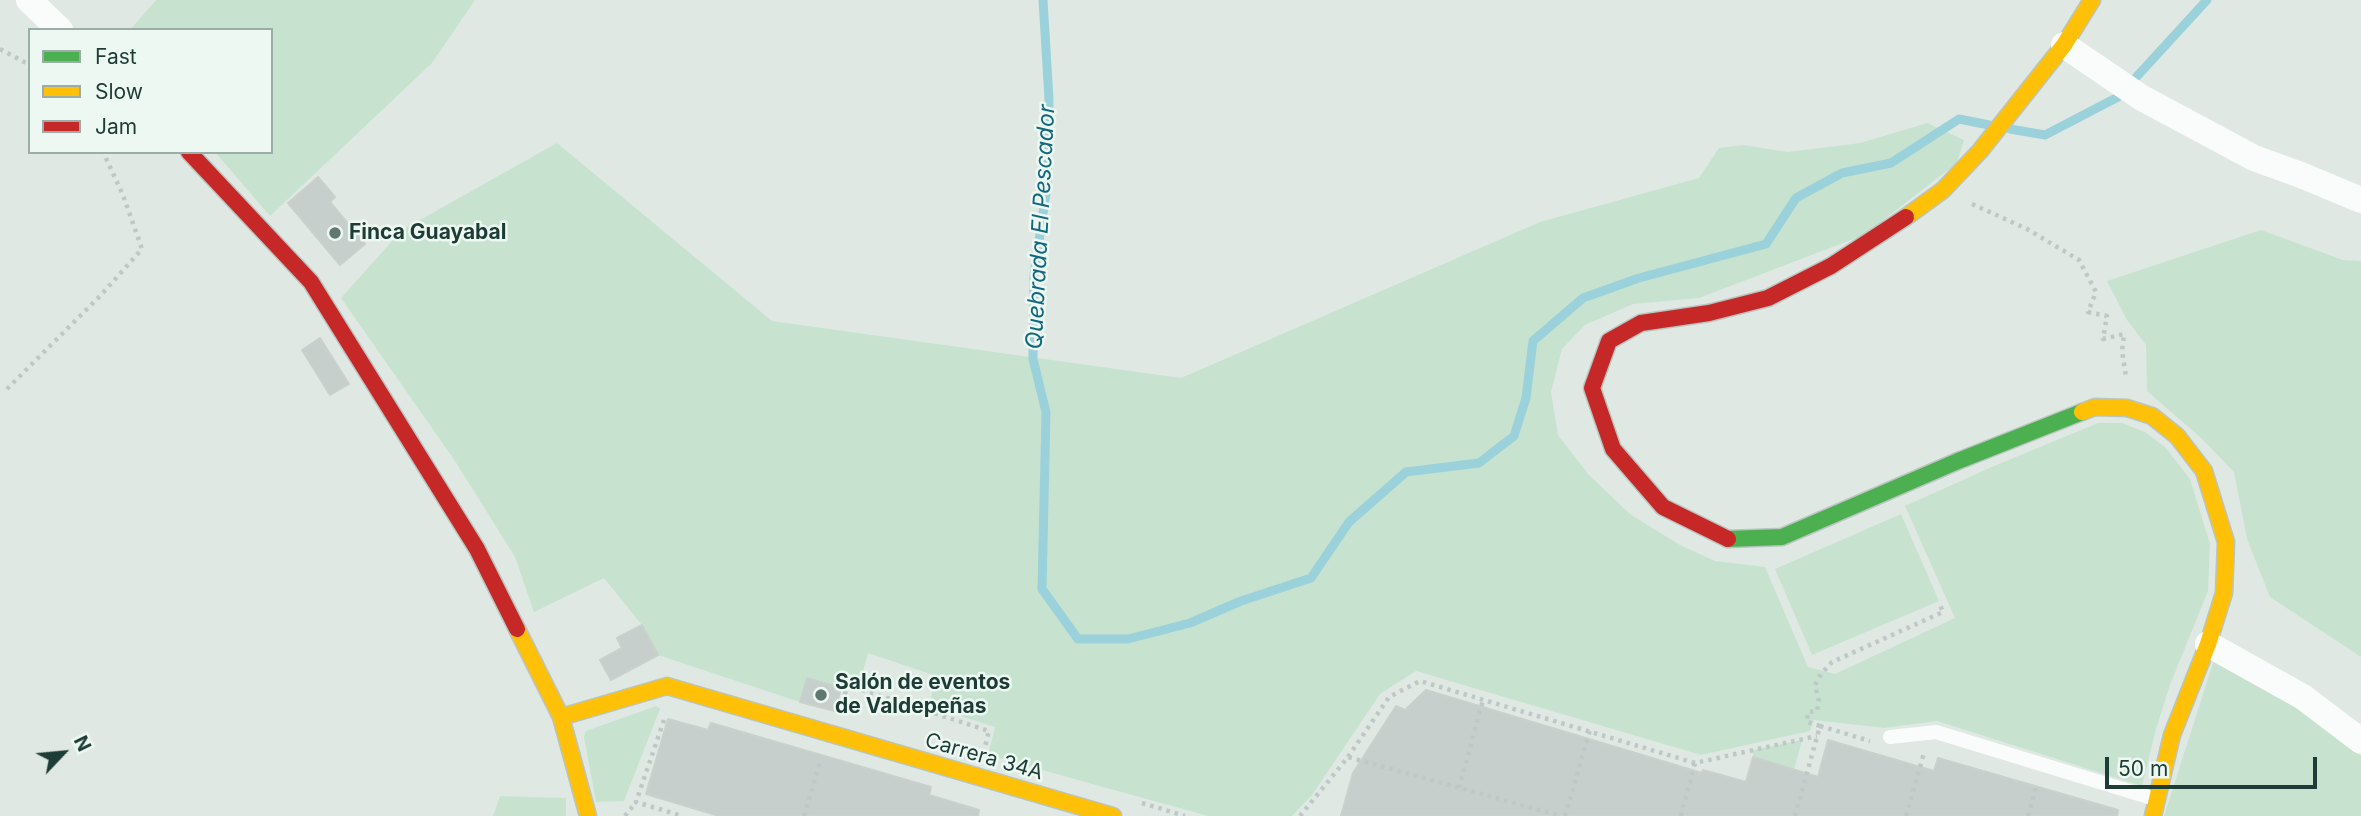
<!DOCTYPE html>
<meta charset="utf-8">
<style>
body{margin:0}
#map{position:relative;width:2361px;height:816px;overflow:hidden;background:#e0e8e4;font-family:Inter,sans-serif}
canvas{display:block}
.legend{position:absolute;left:28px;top:28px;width:245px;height:126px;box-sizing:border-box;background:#eef8f3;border:2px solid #9aada7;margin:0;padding:9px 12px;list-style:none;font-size:21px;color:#1d3c35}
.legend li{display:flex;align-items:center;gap:14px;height:35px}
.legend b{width:35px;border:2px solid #9aada7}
.north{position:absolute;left:28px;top:718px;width:70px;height:70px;-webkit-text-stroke:5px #eef8f3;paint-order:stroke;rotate:64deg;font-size:19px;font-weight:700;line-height:28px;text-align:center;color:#1d3c35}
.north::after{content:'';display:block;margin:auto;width:24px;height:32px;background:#1d3c35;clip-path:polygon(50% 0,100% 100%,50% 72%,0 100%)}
.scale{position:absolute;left:2105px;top:757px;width:212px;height:32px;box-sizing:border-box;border:4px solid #1d3c35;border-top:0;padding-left:9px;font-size:21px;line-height:24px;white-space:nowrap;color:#1d3c35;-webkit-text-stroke:5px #eef8f3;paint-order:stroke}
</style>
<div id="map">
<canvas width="2361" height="816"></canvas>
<ul class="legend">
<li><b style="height:9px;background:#4caf50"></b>Fast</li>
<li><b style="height:9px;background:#ffc107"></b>Slow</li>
<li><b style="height:9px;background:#c62828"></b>Jam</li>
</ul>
<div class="north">N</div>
<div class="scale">50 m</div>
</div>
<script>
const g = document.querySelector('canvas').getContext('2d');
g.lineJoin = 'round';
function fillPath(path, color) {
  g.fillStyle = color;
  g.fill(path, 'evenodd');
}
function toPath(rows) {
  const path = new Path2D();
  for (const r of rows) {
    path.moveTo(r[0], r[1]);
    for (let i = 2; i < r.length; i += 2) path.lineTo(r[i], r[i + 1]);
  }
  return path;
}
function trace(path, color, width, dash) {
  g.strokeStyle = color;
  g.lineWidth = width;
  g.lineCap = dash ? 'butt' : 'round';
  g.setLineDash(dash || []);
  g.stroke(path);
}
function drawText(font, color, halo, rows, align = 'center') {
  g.font = font + ' Inter,sans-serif';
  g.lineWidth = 5;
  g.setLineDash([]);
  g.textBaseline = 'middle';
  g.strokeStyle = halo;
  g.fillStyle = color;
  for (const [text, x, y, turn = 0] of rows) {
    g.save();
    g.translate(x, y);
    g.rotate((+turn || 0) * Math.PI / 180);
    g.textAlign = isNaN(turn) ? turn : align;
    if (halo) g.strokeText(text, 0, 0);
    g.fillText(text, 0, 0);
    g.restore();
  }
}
const green = toPath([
 [156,0,475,0,432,63,270,216,215,152,271,152,271,30,130,30],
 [1927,123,1964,140,1957,163,1864,235,1699,298,1633,304,1585,325,1562,349,1551,392,1558,435,1589,475,1630,514,1680,545,1715,561,1765,567,1808,667,1835,674,1955,618,1905,506,1994,466,2098,423,2122,423,2145,432,2166,448,2190,479,2210,544,2208,591,2170,685,2156,729,2142,786,1937,721,1884,728,1814,720,1810,731,1701,755,1416,671,1380,694,1312,795,1292,816,1208,816,988,755,995,727,929,706,936,676,868,653,860,682,844,678,841,688,807,678,800,702,658,655,642,625,604,578,534,612,515,557,455,461,341,298,402,230,557,143,772,321,1181,378,1540,222,1699,178,1719,148,1743,145,1788,152,1860,143],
 [2261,230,2343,260,2361,261,2361,657,2270,597,2247,539,2234,472,2201,438,2147,391,2146,345,2127,320,2107,281],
 [1901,514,1939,601,1812,655,1775,569],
 [2214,660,2297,708,2361,755,2361,816,2164,816],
 [656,706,660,709,624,801,596,802,584,737,586,731],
 [1802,740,1794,770,1753,757,1753,750],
 [500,796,566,798,566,816,493,816]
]);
const stream = toPath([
 [1043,0,1049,99,1047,186,1034,275,1033,359,1046,412,1042,589,1078,639,1128,639,1190,623,1241,601,1311,578,1349,522,1406,472,1479,463,1514,436,1526,398,1533,341,1583,298,1639,278,1766,244,1796,198,1842,173,1891,163,1959,119,1989,125],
 [2010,129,2045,135,2118,97,2207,0]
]);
const building = toPath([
 [318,177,335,197,330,202,365,244,340,265,288,203,318,177],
 [320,338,349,384,330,395,302,350,320,338],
 [642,625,658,655,611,680,600,660,622,648,617,638,642,625],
 [807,678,841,688,835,711,800,702,807,678],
 [1426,690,1702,773,1703,770,1746,782,1753,757,1818,777,1828,740,1934,771,1938,758,2118,810,2117,816,1341,816,1353,773,1396,706,1405,710,1426,690],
 [668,719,708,730,711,723,931,787,929,795,979,810,978,816,719,816,646,794,668,719]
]);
const path = toPath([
 [0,49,30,65],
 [1972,204,2027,229,2079,260,2096,292,2088,312,2107,316,2103,339,2124,334,2122,351,2126,377],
 [7,389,101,295,142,249,123,195,103,152],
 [843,703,847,685,989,731,985,747],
 [664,720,636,802,682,816],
 [1820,726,1807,722,1808,712,1817,711,1819,701,1815,685,1821,674,1832,662,1943,612,1940,605],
 [1348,757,1389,697,1420,681,1695,763,1817,736],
 [1459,788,1483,700],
 [1142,803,1185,816],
 [625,816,636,802],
 [804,816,820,763],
 [1300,816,1348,757,1561,816],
 [1565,816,1590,730],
 [1681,816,1695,763],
 [1795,816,1820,726,1870,741],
 [1906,816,1924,753],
 [2028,816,2037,784]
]);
const lane = toPath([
 [1890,737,1936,732,2155,799]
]);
const street = toPath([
 [29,0,60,30],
 [2064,45,2142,98,2254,158,2301,175,2361,200],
 [2208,644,2303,697,2361,741]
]);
const fast = toPath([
 [1728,539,1782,537,1958,461,2082,412]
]);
const slow = toPath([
 [1906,217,1943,190,1980,151,2064,45,2092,0],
 [2082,412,2095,407,2127,408,2152,416,2177,436,2204,471,2226,542,2224,593,2208,644,2172,735,2153,816],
 [517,629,561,717,588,816],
 [561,717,667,686,1113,816]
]);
const jam = toPath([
 [189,152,311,282,477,549,517,629],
 [1728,539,1663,507,1613,449,1592,388,1609,341,1641,323,1709,313,1768,298,1831,266,1906,217]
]);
const markers = [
 [335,233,7,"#617872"],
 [821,695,7,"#617872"]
];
const poiNames = [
 ["Finca Guayabal",349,233],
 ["Salón de eventos",835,683],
 ["de Valdepeñas",835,707]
];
const streetNames = [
 ["Carrera 34A",984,757,16]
];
const waterNames = [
 ["Quebrada El Pescador",1041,227,-87]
];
fillPath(green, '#c7e3d0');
trace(stream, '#9bd1db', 9);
fillPath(building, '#c7cfcc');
trace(building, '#c9d1cd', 2);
trace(fast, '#b9c5c0', 19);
trace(slow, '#b9c5c0', 19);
trace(jam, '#b9c5c0', 19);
trace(path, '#bec8c6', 4.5, [3.5, 5]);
trace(lane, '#fafcfb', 14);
trace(street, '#fafcfb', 26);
trace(fast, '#4caf50', 16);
trace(slow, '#ffc107', 16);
trace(jam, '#c62828', 16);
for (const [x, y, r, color] of markers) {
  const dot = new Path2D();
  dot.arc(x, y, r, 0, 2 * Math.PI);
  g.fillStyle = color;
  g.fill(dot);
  trace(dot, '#eef8f3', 2.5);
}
drawText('bold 21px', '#1d3c35', '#eef8f3', poiNames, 'left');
drawText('21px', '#1d3c35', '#eef8f3', streetNames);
drawText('italic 23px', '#11687e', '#eef8f3', waterNames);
</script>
